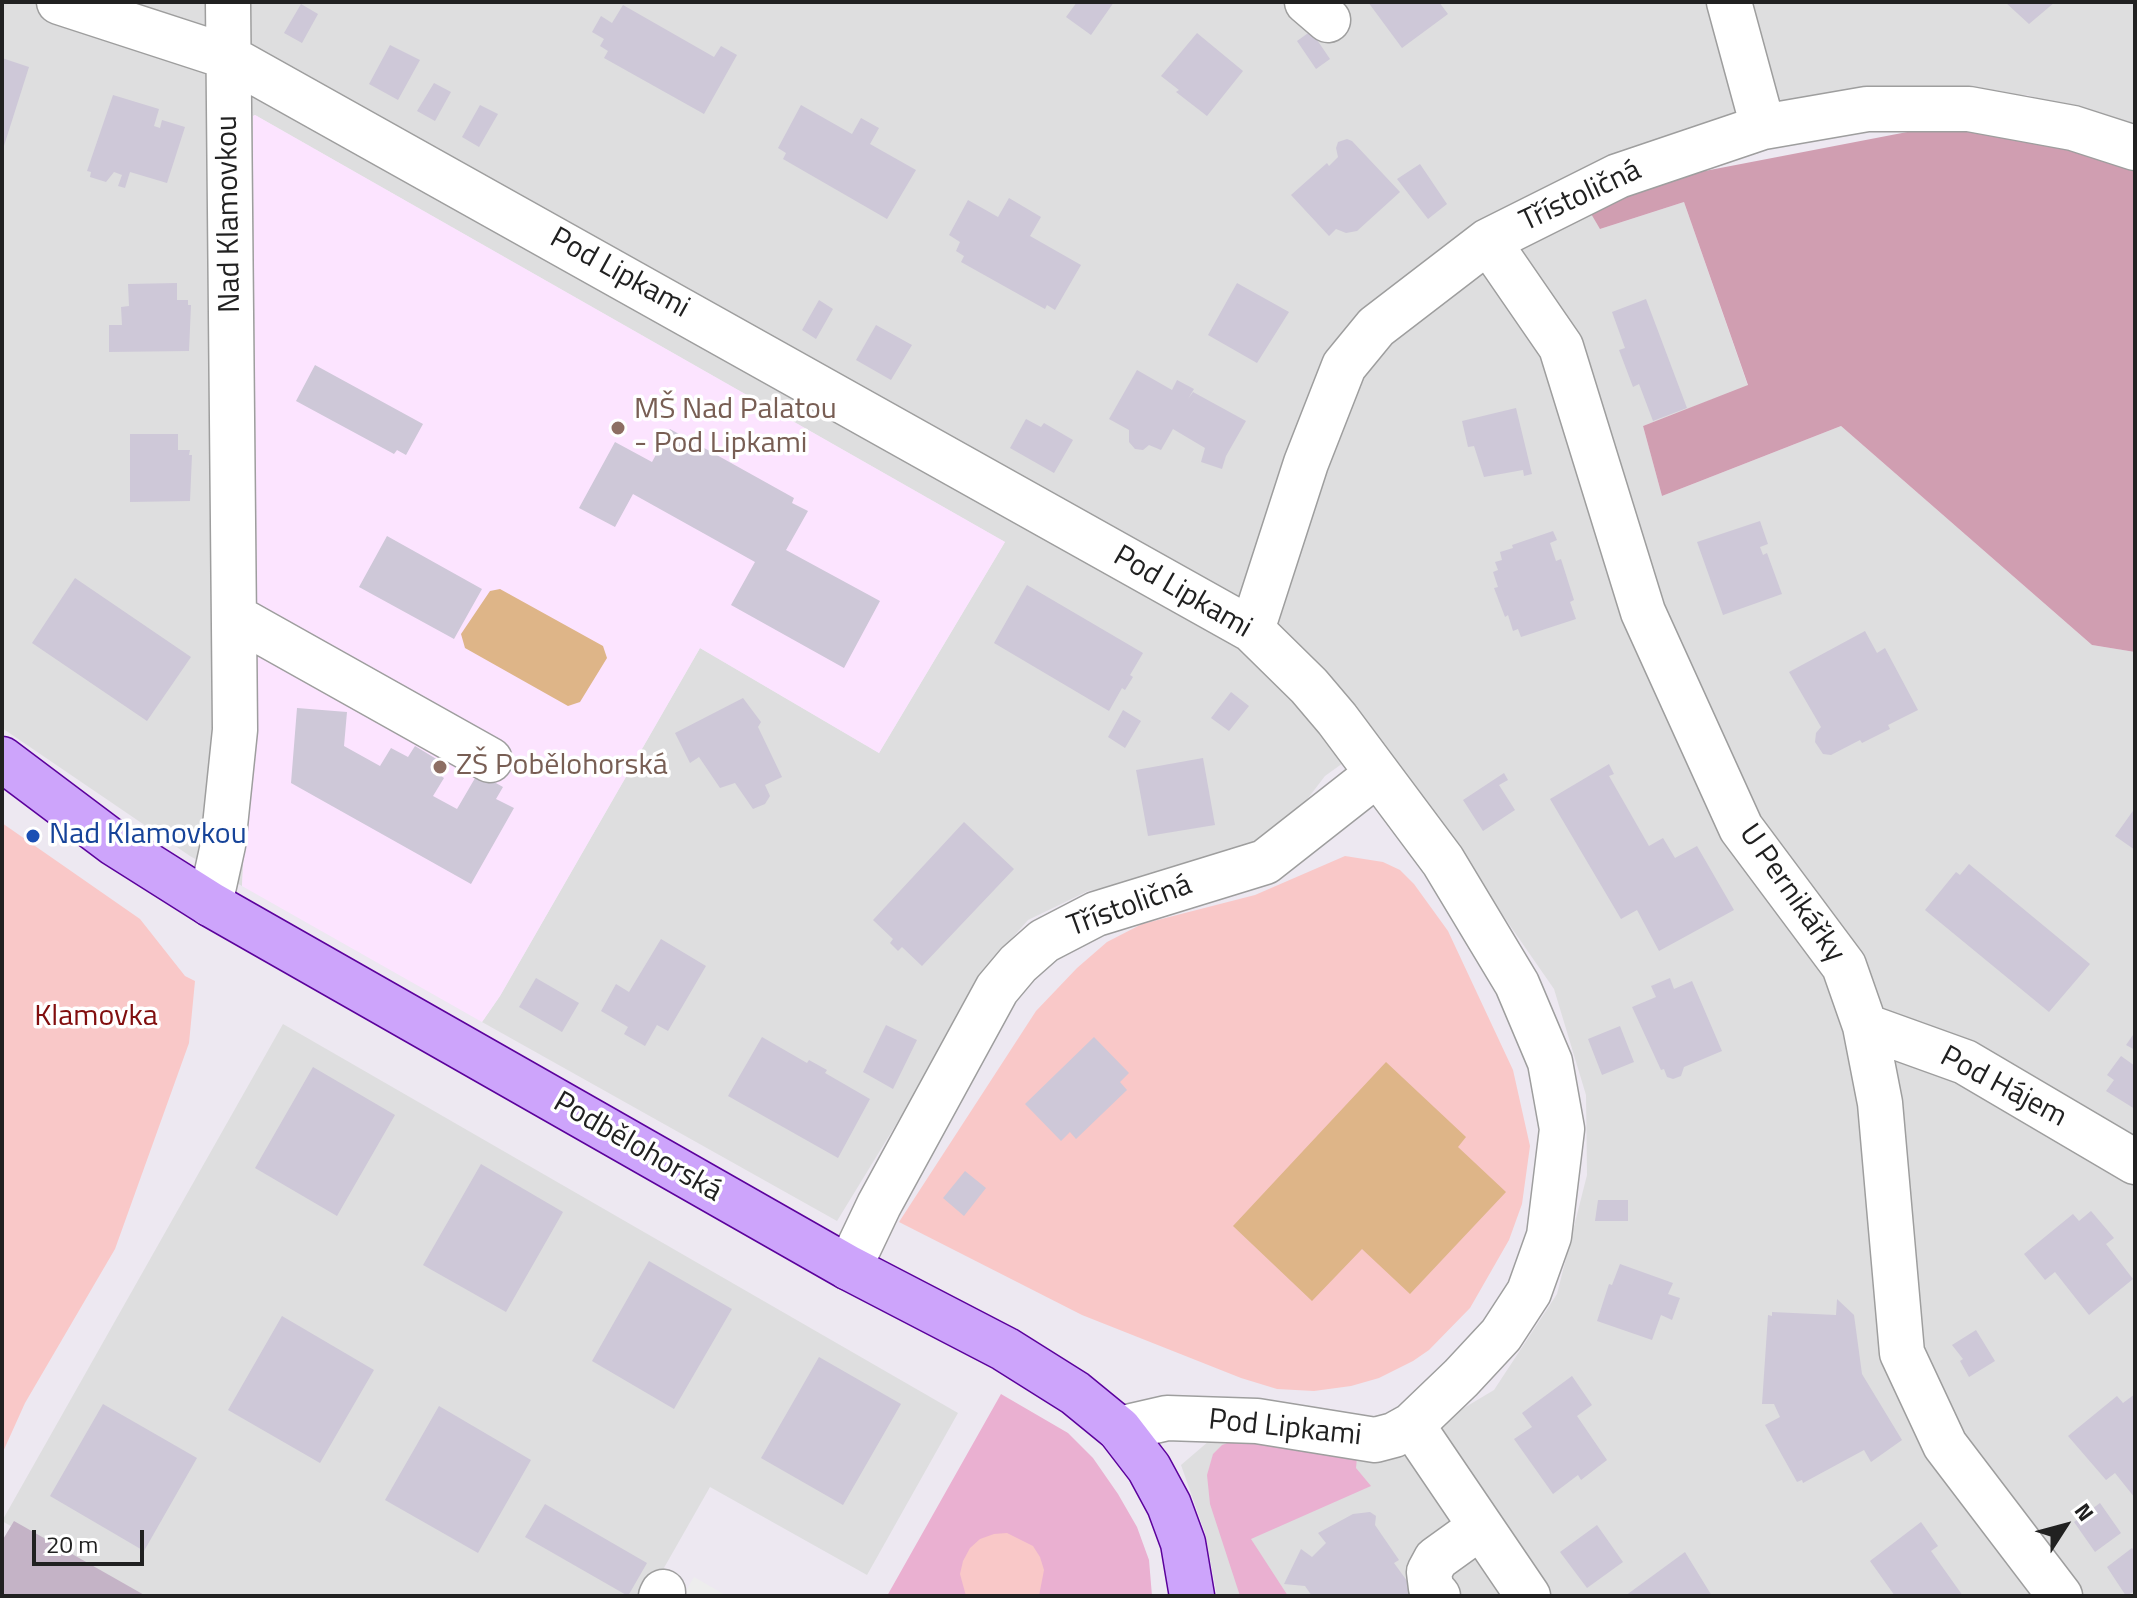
<!DOCTYPE html>
<meta charset="utf-8">
<style>
body{margin:0}
#map{position:relative;width:2137px;height:1598px;overflow:hidden;background:#ede8f1;font-family:"Titillium Web",sans-serif}
canvas{display:block}
.frame{position:absolute;inset:0;border:4px solid #212121;pointer-events:none}
.north{position:absolute;left:2025px;top:1486px;width:80px;height:80px;-webkit-text-stroke:6px #fff;paint-order:stroke;rotate:54deg;font-size:22px;font-weight:700;line-height:32px;text-align:center;color:#212121}
.north::after{content:'';display:block;margin:auto;width:28px;height:36px;background:#212121;clip-path:polygon(50% 0,100% 100%,50% 72%,0 100%)}
.scale{position:absolute;left:32px;top:1530px;width:112px;height:36px;box-sizing:border-box;border:4px solid #212121;border-top:0;padding-left:10px;font-size:24px;line-height:28px;white-space:nowrap;color:#212121;-webkit-text-stroke:6px #fff;paint-order:stroke}
</style>
<div id="map">
<canvas width="2137" height="1598"></canvas>
<div class="frame"></div>
<div class="north">N</div>
<div class="scale">20 m</div>
</div>
<script>
const g = document.querySelector('canvas').getContext('2d');
g.lineJoin = 'round';
function fillPath(path, color) {
  g.fillStyle = color;
  g.fill(path, 'evenodd');
}
function toPath(rows) {
  const path = new Path2D();
  for (const r of rows) {
    path.moveTo(r[0], r[1]);
    for (let i = 2; i < r.length; i += 2) path.lineTo(r[i], r[i + 1]);
  }
  return path;
}
function trace(path, color, width, dash) {
  g.strokeStyle = color;
  g.lineWidth = width;
  g.lineCap = dash ? 'butt' : 'round';
  g.setLineDash(dash || []);
  g.stroke(path);
}
function drawText(font, color, halo, rows, align = 'center') {
  g.font = font + ' "Titillium Web",sans-serif';
  g.lineWidth = 7;
  g.setLineDash([]);
  g.textBaseline = 'middle';
  g.strokeStyle = halo;
  g.fillStyle = color;
  for (const [text, x, y, turn = 0] of rows) {
    g.save();
    g.translate(x, y);
    g.rotate((+turn || 0) * Math.PI / 180);
    g.textAlign = isNaN(turn) ? turn : align;
    if (halo) g.strokeText(text, 0, 0);
    g.fillText(text, 0, 0);
    g.restore();
  }
}
const residential = toPath([
 [2,2,2135,2,2135,130,2027,95,1739,118,1600,229,1684,202,1748,386,1643,426,1662,496,1841,426,2092,645,2135,652,2135,1596,1217,1596,1205,1533,1181,1465,1209,1441,1402,1445,1494,1390,1557,1294,1587,1175,1586,1095,1554,989,1379,737,1325,776,1289,823,1254,851,1186,872,1088,891,1028,920,986,968,900,1118,837,1221,482,1022,500,996,700,648,879,753,1005,542,255,115,253,116,253,144,257,602,242,886,190,856,2,728],
 [283,1024,958,1413,867,1575,710,1487,648,1596,134,1596,2,1521]
]);
const education = toPath([
 [255,115,1005,542,879,753,700,648,500,996,482,1022,242,886,257,602,253,144,253,116]
]);
const construction = toPath([
 [14,1521,146,1596,2,1596,2,1541]
]);
const grass = toPath([
 [1001,1394,1068,1433,1093,1458,1118,1494,1137,1527,1149,1560,1152,1596,887,1596],
 [1242,1438,1357,1457,1356,1468,1371,1486,1251,1539,1288,1596,1240,1596,1210,1504,1207,1475,1213,1454,1222,1445]
]);
const forest = toPath([
 [1954,123,2077,147,2135,167,2135,652,2092,645,1841,426,1662,496,1643,426,1748,385,1684,202,1600,229,1590,212,1663,179]
]);
const park = toPath([
 [2,823,140,919,185,976,195,981,189,1043,115,1249,25,1403,2,1454],
 [1345,856,1383,862,1400,870,1414,884,1448,931,1513,1070,1530,1146,1522,1204,1509,1240,1470,1308,1429,1350,1413,1361,1379,1378,1351,1386,1314,1391,1277,1389,1241,1378,1082,1315,899,1222,1036,1011,1077,968,1107,942,1142,924,1255,895],
 [1007,1533,1033,1546,1040,1557,1044,1570,1039,1596,966,1596,960,1574,963,1561,970,1548,980,1539,994,1534]
]);
const pitch = toPath([
 [500,589,603,646,607,658,580,702,568,706,465,648,461,634,490,591],
 [1386,1062,1466,1137,1458,1147,1506,1192,1410,1294,1362,1249,1312,1301,1233,1226]
]);
const parking = toPath([
 [694,1577,727,1596,683,1596]
]);
const building = toPath([
 [1077,2,1114,2,1091,35,1066,17],
 [1368,2,1439,2,1448,14,1402,48],
 [2005,2,2055,2,2029,24],
 [301,4,318,14,302,43,284,33],
 [623,5,714,57,721,46,737,55,704,114,604,58,608,51,600,46,604,39,592,32,601,16,612,23],
 [1311,31,1330,59,1316,69,1297,41],
 [1197,33,1243,71,1207,116,1176,92,1179,90,1161,76],
 [390,45,420,60,398,100,369,84],
 [2,58,29,67,3,149,2,148],
 [434,83,451,92,435,121,417,111],
 [113,95,159,109,154,126,160,128,162,120,185,127,167,183,130,172,125,188,118,186,122,175,114,172,106,182,90,177,91,172,87,171],
 [480,105,498,114,479,147,462,137],
 [801,105,852,134,861,118,879,128,870,144,916,170,887,219,783,159,786,153,778,148],
 [1347,139,1352,141,1400,192,1357,231,1346,233,1336,229,1329,236,1291,195,1327,163,1329,166,1338,157,1336,148,1338,142],
 [1420,164,1447,204,1428,219,1397,179],
 [1009,198,1041,217,1030,236,1081,265,1055,310,1047,305,1045,309,961,262,964,256,956,251,960,242,949,235,968,200,998,217],
 [177,283,177,300,188,300,188,305,191,305,189,351,109,352,109,325,122,325,121,307,129,306,128,284],
 [1237,283,1289,312,1257,363,1208,335],
 [1646,299,1687,408,1653,421,1639,384,1633,387,1619,350,1625,348,1612,312],
 [819,300,833,309,816,339,802,330],
 [876,325,912,345,891,380,856,360],
 [315,365,423,424,406,455,397,450,394,454,296,401],
 [1137,370,1172,390,1177,380,1194,389,1188,399,1193,392,1246,421,1226,456,1222,469,1201,462,1205,448,1173,429,1161,450,1149,445,1143,450,1135,449,1129,442,1129,430,1109,419],
 [1516,408,1532,474,1524,476,1523,470,1484,477,1474,446,1468,447,1462,421],
 [1026,419,1041,427,1044,423,1073,440,1054,473,1010,448],
 [670,429,794,498,792,503,808,511,786,550,880,601,844,668,731,605,755,562,633,494,615,527,579,508,615,442,652,462],
 [130,434,178,434,178,450,190,450,189,455,192,455,190,501,130,502],
 [1760,521,1768,544,1760,547,1763,555,1767,553,1782,594,1723,615,1697,542],
 [1553,531,1557,540,1550,543,1556,561,1561,559,1574,600,1570,602,1576,619,1521,637,1518,629,1513,631,1508,615,1505,617,1494,588,1498,587,1493,572,1498,570,1495,562,1502,560,1500,552,1513,548,1512,545],
 [387,536,482,589,454,639,359,587],
 [75,578,191,657,147,721,32,643],
 [1027,585,1143,653,1130,675,1133,677,1125,690,1122,688,1109,711,994,643],
 [1865,631,1877,653,1885,648,1918,710,1888,725,1890,729,1862,743,1860,740,1831,755,1823,754,1815,742,1816,733,1821,727,1789,672],
 [1231,692,1249,706,1229,731,1211,718],
 [743,698,761,722,758,727,782,777,765,785,770,796,765,804,753,809,735,783,720,788,699,757,690,763,675,733],
 [297,708,347,712,344,746,380,766,391,748,408,757,415,746,438,760,432,770,444,778,433,796,457,809,478,773,503,787,496,799,514,808,471,884,291,783],
 [1123,710,1141,721,1125,748,1108,737],
 [1203,758,1215,825,1148,836,1136,770],
 [1609,764,1614,774,1609,776,1649,846,1663,838,1675,858,1697,846,1734,910,1659,951,1637,910,1621,919,1550,799],
 [1504,773,1508,780,1499,785,1515,810,1483,831,1463,800],
 [2135,808,2135,850,2115,836],
 [964,822,1014,869,922,966,902,947,898,951,890,943,893,939,873,920],
 [1969,864,2090,964,2049,1012,1925,910,1956,872,1960,875],
 [661,939,706,966,668,1031,657,1025,645,1046,624,1034,628,1027,601,1011,616,984,629,992],
 [536,978,579,1003,562,1032,519,1007],
 [1670,978,1674,989,1692,981,1722,1051,1684,1067,1681,1076,1673,1079,1667,1077,1664,1069,1661,1070,1632,1007,1656,997,1651,986],
 [886,1025,917,1040,893,1089,863,1072],
 [1620,1026,1634,1062,1602,1075,1588,1039],
 [2135,1032,2135,1050,2126,1045],
 [762,1037,807,1063,809,1060,827,1070,825,1073,870,1099,838,1158,728,1096],
 [1094,1037,1129,1073,1120,1082,1127,1090,1076,1139,1070,1132,1061,1141,1025,1104],
 [2121,1056,2135,1066,2135,1109,2106,1091,2114,1080,2107,1075],
 [313,1067,395,1115,337,1216,255,1168],
 [481,1164,563,1212,506,1312,423,1265],
 [965,1171,986,1188,964,1216,943,1198],
 [1598,1200,1628,1200,1628,1221,1595,1221],
 [2091,1211,2114,1238,2106,1244,2133,1279,2089,1315,2055,1272,2045,1280,2024,1254,2073,1214,2079,1221],
 [649,1261,732,1309,674,1409,592,1361],
 [1620,1264,1673,1283,1668,1294,1680,1298,1672,1320,1661,1315,1652,1340,1597,1321,1609,1284,1612,1285],
 [1837,1299,1854,1315,1862,1374,1902,1440,1871,1462,1864,1450,1803,1483,1802,1480,1797,1482,1765,1425,1780,1417,1774,1404,1762,1404,1768,1315,1772,1316,1772,1312,1836,1315],
 [282,1316,374,1370,320,1463,228,1410],
 [1976,1330,1995,1361,1969,1377,1960,1361,1963,1359,1952,1345],
 [819,1357,901,1404,843,1505,761,1458],
 [1572,1376,1592,1405,1577,1416,1607,1460,1581,1480,1578,1475,1553,1494,1514,1439,1532,1427,1522,1413],
 [2135,1394,2135,1498,2115,1473,2106,1480,2068,1436,2117,1396,2123,1403],
 [103,1404,197,1458,144,1551,50,1496],
 [439,1406,531,1460,478,1553,385,1500],
 [2100,1503,2121,1533,2095,1552,2074,1522],
 [545,1504,647,1563,628,1596,525,1537],
 [1370,1512,1376,1516,1375,1525,1399,1560,1394,1563,1418,1596,1312,1596,1305,1586,1284,1584,1301,1549,1312,1557,1326,1543,1318,1533,1353,1514],
 [1921,1522,1938,1546,1931,1551,1963,1596,1895,1596,1870,1561],
 [1597,1525,1623,1562,1587,1588,1560,1552],
 [2132,1548,2135,1552,2135,1591,2126,1596,2107,1567],
 [1685,1552,1712,1596,1625,1596]
]);
const minor = toPath([
 [59,2,228,57,1252,630,1309,686,1337,719,1443,861,1517,984,1550,1062,1562,1129,1549,1236,1529,1292,1501,1335,1461,1378,1412,1425,1394,1435,1375,1440,1257,1421,1167,1418,1119,1429],
 [1307,2,1328,20],
 [1729,2,1763,127],
 [1488,241,1561,347,1643,612,1741,828,1844,966,1865,1026,1880,1103,1902,1353,1945,1445,2060,1596],
 [235,617,490,760],
 [1252,630,1306,463,1344,366,1376,327,1488,241,1618,176,1763,127,1867,109,1969,109,2073,128,2135,148],
 [210,904,223,845,235,730,228,2],
 [1865,1026,1965,1062,2135,1162],
 [849,1268,879,1205,997,989,1018,964,1044,941,1096,914,1265,862,1377,774],
 [1412,1425,1528,1596],
 [661,1596,663,1592],
 [1438,1596,1431,1588,1429,1572,1436,1559,1479,1528]
]);
const major = toPath([
 [2,759,115,844,210,904,849,1268,1005,1349,1075,1393,1119,1429,1149,1468,1169,1505,1183,1543,1192,1596]
]);
const markers = [
 [618,428,8,"#8d6e63"],
 [440,767,8,"#8d6e63"],
 [33,836,8,"#1a4fb4"]
];
const streetNames = [
 ["Třístoličná",1581,197,-25],
 ["Nad Klamovkou",230,214,-91],
 ["Pod Lipkami",619,274,29],
 ["Pod Lipkami",1182,593,30],
 ["U Pernikářky",1791,894,55],
 ["Třístoličná",1130,907,-20],
 ["Pod Hájem",2003,1088,28],
 ["Podbělohorská",637,1148,30],
 ["Pod Lipkami",1285,1429,6]
];
const educationNames = [
 ["MŠ Nad Palatou",634,411],
 ["- Pod Lipkami",634,445],
 ["ZŠ Pobělohorská",456,767]
];
const transitNames = [
 ["Nad Klamovkou",49,836]
];
const parkNames = [
 ["Klamovka",96,1018]
];
fillPath(residential, '#dededf');
fillPath(education, '#fce4ff');
fillPath(construction, '#c4b3c6');
fillPath(grass, '#eab0d1');
fillPath(forest, '#d09eb1');
fillPath(park, '#f9c8c8');
fillPath(pitch, '#deb588');
fillPath(parking, '#ededed');
fillPath(building, '#cec8d8');
trace(minor, '#9e9e9e', 47);
trace(major, '#5b029c', 47);
trace(minor, '#fff', 44);
trace(major, '#cda4fb', 44);
for (const [x, y, r, color] of markers) {
  const dot = new Path2D();
  dot.arc(x, y, r, 0, 2 * Math.PI);
  g.fillStyle = color;
  g.fill(dot);
  trace(dot, '#fff', 3);
}
drawText('30px', '#212121', '#fff', streetNames);
drawText('30px', '#785e54', '#fff', educationNames, 'left');
drawText('30px', '#164399', '#fff', transitNames, 'left');
drawText('30px', '#810e0e', '#fff', parkNames);
</script>
